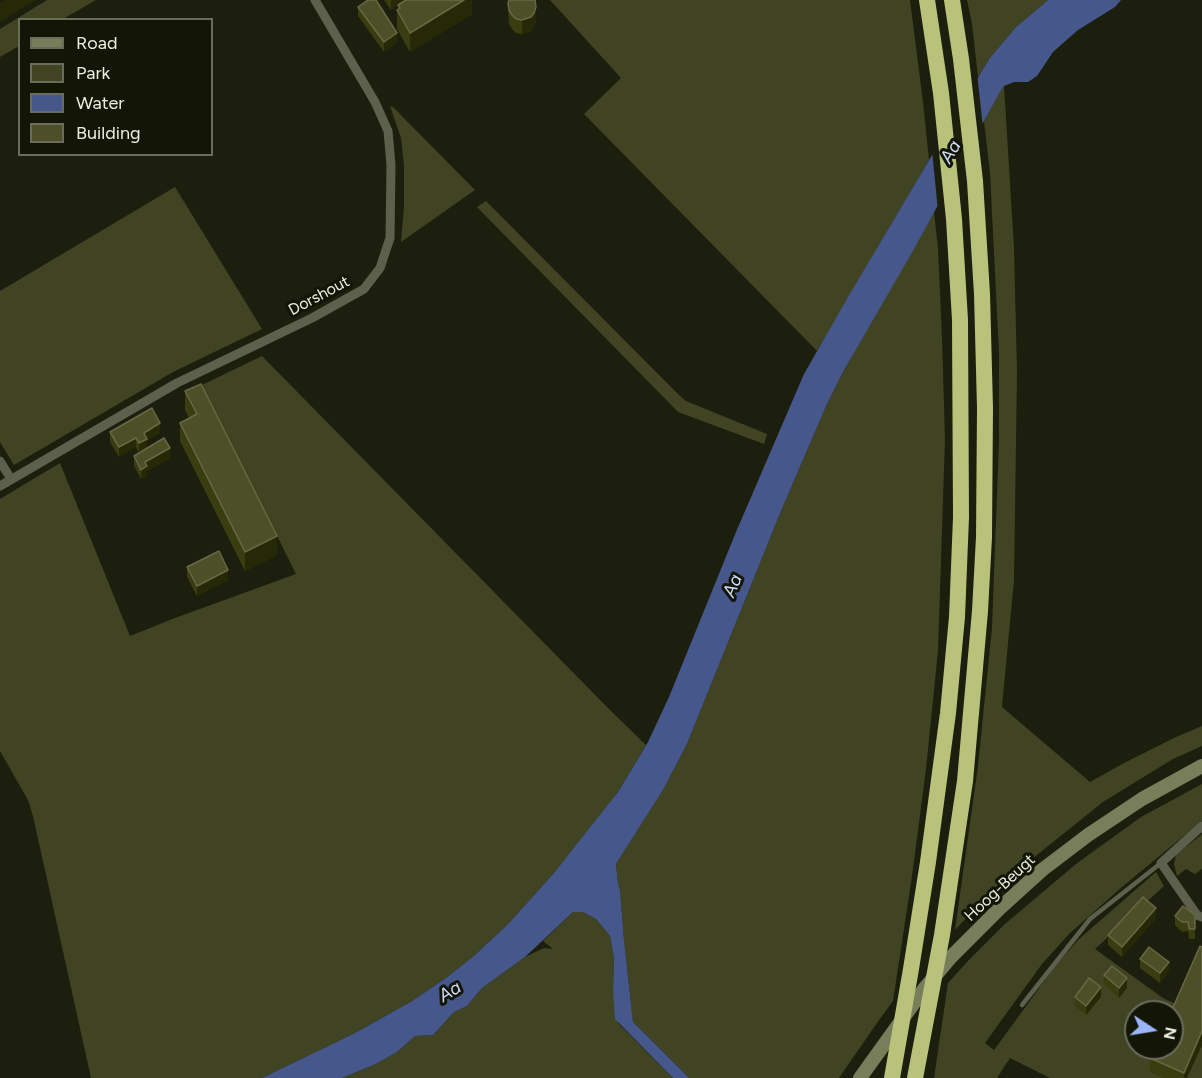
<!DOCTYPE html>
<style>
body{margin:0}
#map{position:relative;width:1202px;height:1078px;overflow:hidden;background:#1c1f0d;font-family:Figtree,sans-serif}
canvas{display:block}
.legend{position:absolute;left:18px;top:18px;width:195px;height:138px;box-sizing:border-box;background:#131505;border:2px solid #6a6c5e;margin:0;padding:8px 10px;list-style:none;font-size:18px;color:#eceee3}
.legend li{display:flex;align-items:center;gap:12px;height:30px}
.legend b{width:30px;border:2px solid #6a6c5e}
.north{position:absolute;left:1124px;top:1000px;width:60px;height:60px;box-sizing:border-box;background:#131505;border:2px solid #6a6c5e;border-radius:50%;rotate:102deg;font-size:16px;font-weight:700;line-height:24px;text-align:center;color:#eceee3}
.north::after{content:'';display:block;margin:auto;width:21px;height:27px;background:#9ab5fd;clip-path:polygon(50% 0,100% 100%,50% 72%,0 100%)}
</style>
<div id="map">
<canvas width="1202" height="1078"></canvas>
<ul class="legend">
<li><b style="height:8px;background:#787d5a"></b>Road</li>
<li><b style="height:16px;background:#404423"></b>Park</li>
<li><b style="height:16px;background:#45578b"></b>Water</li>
<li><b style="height:16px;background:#4d5027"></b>Building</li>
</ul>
<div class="north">N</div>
</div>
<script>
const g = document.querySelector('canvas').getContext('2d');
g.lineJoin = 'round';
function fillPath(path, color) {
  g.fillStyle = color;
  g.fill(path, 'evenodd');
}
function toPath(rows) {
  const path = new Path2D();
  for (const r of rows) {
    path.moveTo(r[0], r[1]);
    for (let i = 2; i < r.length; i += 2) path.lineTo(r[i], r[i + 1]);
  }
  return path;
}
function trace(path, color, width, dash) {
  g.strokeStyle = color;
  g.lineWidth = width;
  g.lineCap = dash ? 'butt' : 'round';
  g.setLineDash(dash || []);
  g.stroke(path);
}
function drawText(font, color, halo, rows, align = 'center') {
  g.font = font + ' Figtree,sans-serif';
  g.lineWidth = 6;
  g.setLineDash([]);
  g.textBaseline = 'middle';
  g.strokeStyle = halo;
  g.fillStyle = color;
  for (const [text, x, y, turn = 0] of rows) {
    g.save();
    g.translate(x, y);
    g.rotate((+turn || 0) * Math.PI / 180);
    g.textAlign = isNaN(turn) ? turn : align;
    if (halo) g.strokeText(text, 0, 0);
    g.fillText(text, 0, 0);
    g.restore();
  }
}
const green = toPath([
 [47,0,96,0,63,19,20,20,19,46,0,57,0,29],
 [550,0,910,0,923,102,929,160,817,351,584,114,621,78],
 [967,0,1048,0,1016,27,989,59,978,77,972,24],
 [1004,86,1014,248,1017,372,1014,580,1002,707,1090,782,1124,763,1176,737,1202,726,1202,746,1173,759,1103,802,992,891,955,930,978,766,992,628,999,441,999,353,990,173,984,121,1001,89],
 [390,106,393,107,475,190,401,242,404,207,404,165,401,138],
 [175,187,262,329,173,372,14,465,0,442,0,291],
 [486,201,679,395,686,401,767,434,764,444,678,412,477,207],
 [934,212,938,248,942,338,945,439,938,651,926,769,912,876,893,1001,879,1020,839,1078,689,1078,633,1022,624,940,620,890,618,884,616,864,663,790,687,744,781,511,827,404,843,372],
 [262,356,609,709,646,745,618,792,587,833,554,873,509,923,475,955,446,978,412,1001,355,1033,262,1078,91,1078,33,816,28,800,0,751,0,499,60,463,130,636,175,618,296,574,202,385],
 [1202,784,1202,821,1122,887,1069,934,1042,964,985,1043,994,1050,1056,965,1079,939,1156,872,1164,886,1095,949,1163,998,1182,1007,1202,964,1202,1078,1050,1078,1010,1058,997,1078,934,1078,948,983,968,961,1005,924,1076,864,1141,817],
 [1136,1012,1172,1012,1172,1048,1136,1048],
 [1202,834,1202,869,1195,874,1186,869,1177,876,1174,864,1176,855],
 [573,912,583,912,596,919,610,936,614,958,613,991,618,1023,673,1078,342,1078,376,1064,397,1052,415,1036,433,1035,454,1012,467,1006,482,988,525,957,544,948,553,949,543,941]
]);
const water = toPath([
 [1048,0,1121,0,1115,7,1078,30,1053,52,1037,76,1028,82,1014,82,1004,86,1001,90,914,249,843,372,827,404,781,511,687,744,663,790,616,864,618,884,620,890,624,940,633,1022,689,1078,673,1078,615,1019,613,991,614,958,610,936,596,919,583,912,573,912,525,957,482,988,467,1006,454,1012,433,1035,415,1036,397,1052,376,1064,342,1078,262,1078,355,1033,412,1001,446,978,475,955,509,923,554,873,618,792,648,742,669,697,736,532,804,374,848,297,989,59,1016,27]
]);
const pier = toPath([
 [977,73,983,128,938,211,932,150]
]);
const lane = toPath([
 [1022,1005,1090,919,1161,863]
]);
const street = toPath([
 [0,461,11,479],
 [0,486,177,383,312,318,364,289,380,268,390,238,391,165,388,131,375,102,315,0],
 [1202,826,1161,863,1197,915,1202,917]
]);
const secondary = toPath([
 [860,1078,924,989,951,957,1000,908,1042,870,1088,835,1142,799,1202,766]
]);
const highway = toPath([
 [892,1078,911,969,928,862,948,713,957,617,961,517,960,320,954,219,941,93,927,0],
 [915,1078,942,935,965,781,980,611,984,537,985,408,982,294,975,181,961,59,952,0]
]);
const wall = toPath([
 [384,0,472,0,472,14,410,52,397,29,397,10,398,9,398,5,391,10],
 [508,4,536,21,534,27,531,31,522,34,516,33,512,29,509,24],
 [358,7,397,42,384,52,358,16],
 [185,391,277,555,245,571,180,441,180,423,189,418,185,410],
 [110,432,160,433,147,440,147,448,170,458,147,471,147,476,141,479,134,466,134,456,139,453,136,447,119,457,110,442],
 [187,567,228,580,197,596,187,577],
 [1195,915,1195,939,1189,939,1188,931,1182,932,1175,925,1175,916],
 [1156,918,1122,957,1108,945,1108,935],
 [1140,959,1169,971,1160,983,1140,968],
 [1104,975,1127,988,1119,998,1104,985],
 [1075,997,1101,997,1086,1015,1075,1007],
 [1202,1045,1187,1078,1163,1078,1150,1072,1150,1058]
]);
const shadedWall = toPath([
 [5,0,36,0,0,22,0,3],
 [392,0,406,0,391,10,391,1],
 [464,0,472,0,472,14,410,52,410,33],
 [536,7,536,21,534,27,531,31,522,34,522,20],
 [397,33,397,42,384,52,384,42],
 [160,423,160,433,147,440,147,448,139,453,139,443,144,433],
 [136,438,136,447,119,457,119,447],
 [170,448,170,458,147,471,147,476,141,479,141,470,145,462],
 [277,536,277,555,245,571,245,552],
 [228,570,228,580,197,596,197,586],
 [1156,908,1156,918,1122,957,1122,947],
 [1169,962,1169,971,1160,983,1160,973],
 [1127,978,1127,988,1119,998,1119,988],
 [1101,987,1101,997,1086,1015,1086,1006],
 [1202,1031,1202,1045,1187,1078,1184,1078,1184,1073]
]);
const building = toPath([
 [368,0,376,0,397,33,384,42,358,7,368,0],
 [406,0,464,0,410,33,397,10,400,8,398,5,406,0],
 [509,0,535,0,536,7,534,13,531,17,522,20,516,19,512,15,509,10,508,4,509,0],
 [201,384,277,536,245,552,180,423,197,414,185,391,201,384],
 [152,408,160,423,144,433,147,439,139,443,136,438,119,447,110,432,152,408],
 [164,438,170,448,145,462,147,466,141,470,134,456,164,438],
 [219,551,228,570,197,586,187,567,219,551],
 [1143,897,1156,908,1122,947,1108,935,1143,897],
 [1183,906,1195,915,1195,929,1189,929,1188,922,1182,922,1175,916,1183,906],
 [1200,946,1202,947,1202,1031,1184,1073,1150,1058,1155,1048,1172,1048,1172,1012,1171,1012,1200,946],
 [1149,947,1169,962,1160,973,1140,959,1149,947],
 [1112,966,1127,978,1119,988,1104,975,1112,966],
 [1089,978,1101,987,1086,1006,1075,997,1089,978]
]);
const streetNames = [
 ["Dorshout",319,296,-28],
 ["Hoog-Beugt",1000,888,-43]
];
const waterNames = [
 ["Aa",951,152,-60],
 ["Aa",733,586,-68],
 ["Aa",450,992,-32]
];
fillPath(green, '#404423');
fillPath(water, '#45578b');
fillPath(pier, '#1c1f0d');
trace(lane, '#5d604c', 4.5);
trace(street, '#5d604c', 9);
trace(secondary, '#787d5a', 14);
trace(highway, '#b8c27a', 16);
fillPath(wall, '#393d10');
fillPath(shadedWall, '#262905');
fillPath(building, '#4d5027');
trace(building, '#666944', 1.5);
drawText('16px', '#eceee3', '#131505', streetNames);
drawText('italic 18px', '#cfdcfd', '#131505', waterNames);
</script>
